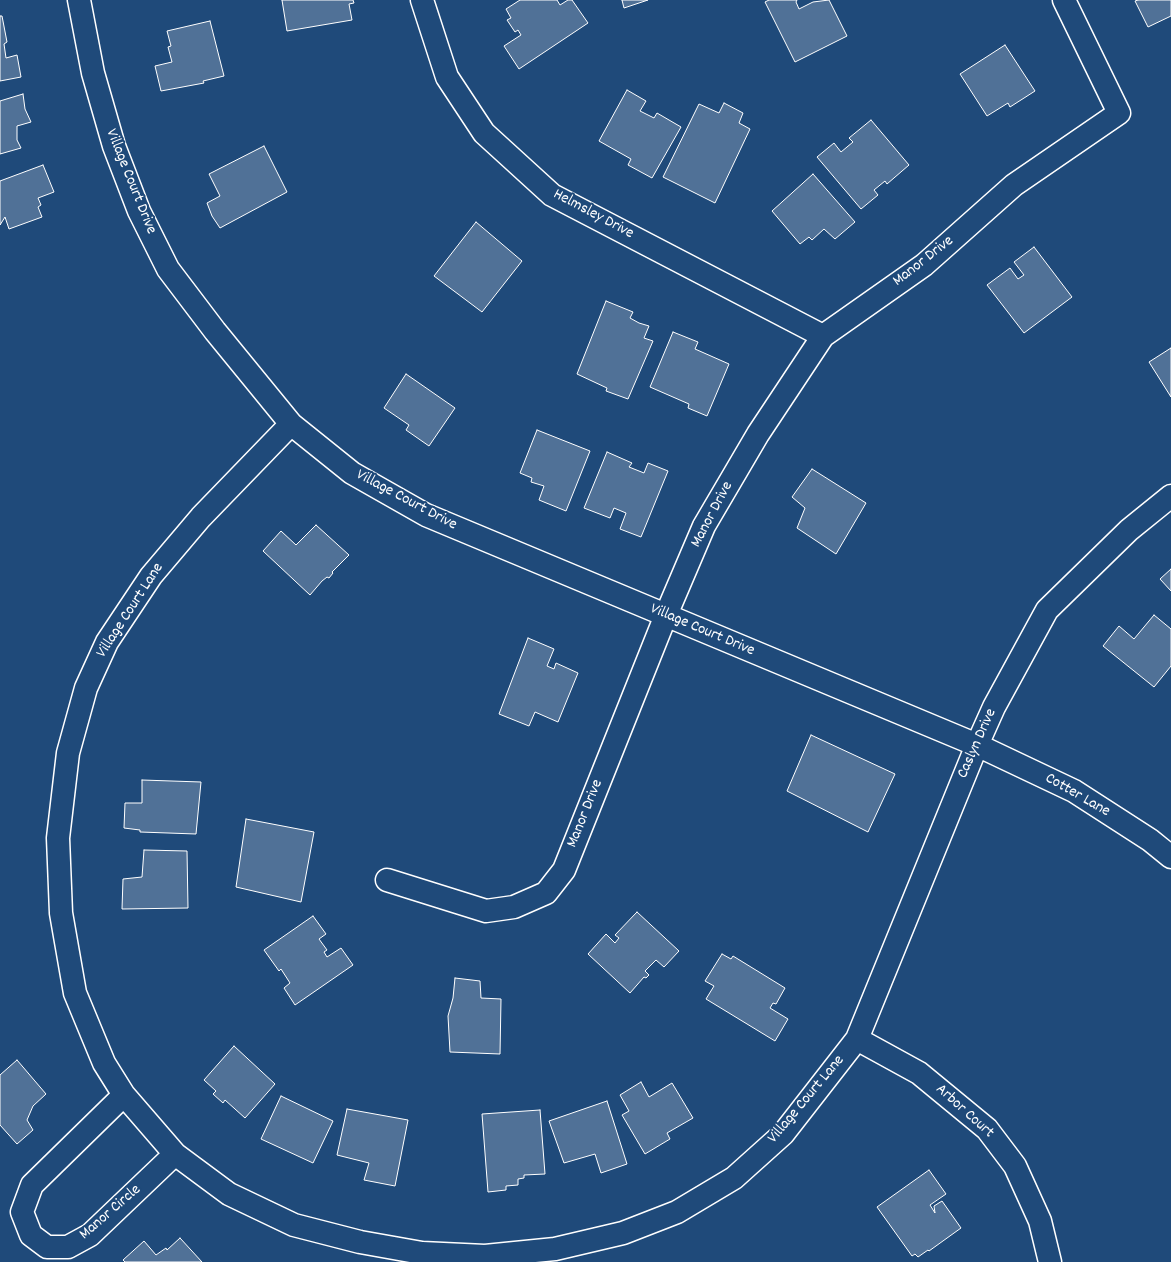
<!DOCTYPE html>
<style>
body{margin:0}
canvas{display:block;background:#1f4a7a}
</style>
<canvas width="1171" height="1262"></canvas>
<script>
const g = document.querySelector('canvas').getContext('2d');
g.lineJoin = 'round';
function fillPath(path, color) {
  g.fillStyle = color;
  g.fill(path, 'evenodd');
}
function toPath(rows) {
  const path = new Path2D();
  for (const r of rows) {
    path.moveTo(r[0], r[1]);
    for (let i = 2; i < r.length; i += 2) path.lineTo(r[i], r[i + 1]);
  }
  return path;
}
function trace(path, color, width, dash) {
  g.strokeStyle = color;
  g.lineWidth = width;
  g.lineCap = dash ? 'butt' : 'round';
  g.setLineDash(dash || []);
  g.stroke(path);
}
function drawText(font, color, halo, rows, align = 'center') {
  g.font = font + ' Dekko,sans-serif';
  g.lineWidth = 4;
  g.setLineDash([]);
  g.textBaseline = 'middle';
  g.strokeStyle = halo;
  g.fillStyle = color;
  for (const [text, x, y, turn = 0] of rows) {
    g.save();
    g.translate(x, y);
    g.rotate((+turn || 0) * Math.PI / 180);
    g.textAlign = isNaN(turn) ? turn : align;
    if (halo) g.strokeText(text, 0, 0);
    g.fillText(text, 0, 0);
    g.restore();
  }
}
const building = toPath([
 [282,0,353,0,354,3,349,4,352,20,287,31,282,0],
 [520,0,557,0,560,5,568,0,572,0,588,23,519,69,504,46,521,35,518,30,515,32,507,20,511,18,506,9,520,0],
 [622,0,648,0,624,8,622,0],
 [769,0,797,0,796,2,799,9,813,2,829,0,847,36,795,62,765,2,769,0],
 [1138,0,1171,0,1171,16,1148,27,1135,1,1138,0],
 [0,16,2,16,7,42,4,44,6,58,17,55,21,77,0,81,0,16],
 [210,21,224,76,203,81,204,83,161,91,155,66,172,62,168,47,171,46,167,31,210,21],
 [1005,45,1035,91,1010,107,1008,103,987,116,960,74,1005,45],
 [627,90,646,101,640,111,654,118,657,113,681,127,652,178,628,165,631,159,599,141,627,90],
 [23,94,25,109,31,122,17,126,17,140,21,148,0,154,0,101,23,94],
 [724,103,743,113,739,123,750,129,715,203,663,177,699,104,719,113,724,103],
 [871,120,909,165,887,184,885,181,874,190,878,195,861,209,817,157,834,143,841,152,853,142,849,138,871,120],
 [264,146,287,192,220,228,212,216,207,203,220,196,209,174,264,146],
 [43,165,54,192,38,198,41,205,38,207,42,217,9,229,5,217,0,225,0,181,43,165],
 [813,174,855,222,835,239,824,229,812,240,809,237,800,244,772,211,813,174],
 [476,222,522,261,482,312,434,276,476,222],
 [1034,247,1072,297,1024,333,987,285,1010,268,1018,279,1024,275,1014,262,1034,247],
 [606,301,633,312,630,318,639,323,649,326,644,338,653,341,628,399,606,391,607,388,577,374,606,301],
 [673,332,698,342,695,349,729,364,707,416,688,408,689,404,650,387,673,332],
 [1171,348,1171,397,1149,362,1171,348],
 [406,374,455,408,429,446,406,430,409,425,384,408,406,374],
 [537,430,590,451,566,511,539,500,544,486,531,482,532,478,520,473,537,430],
 [607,452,632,463,629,467,644,473,648,463,668,471,641,537,620,529,626,513,614,508,610,518,584,508,607,452],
 [812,469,866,503,836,554,797,528,805,508,792,497,812,469],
 [316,525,349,555,332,572,333,573,329,578,327,577,322,581,310,595,263,551,281,531,296,545,316,525],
 [1171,569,1171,591,1160,579,1171,569],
 [1154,615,1171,629,1171,666,1154,687,1103,646,1119,626,1134,639,1154,615],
 [528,638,554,649,547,666,554,669,556,663,578,673,558,722,535,712,529,726,499,714,528,638],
 [811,735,895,774,868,832,787,791,811,735],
 [142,780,201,782,196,834,140,832,140,830,124,828,125,803,142,803,142,780],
 [246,819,314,832,301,902,236,887,246,819],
 [144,850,187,851,188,908,122,909,123,879,142,877,144,850],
 [637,912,679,951,664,967,656,960,645,971,649,975,646,978,644,977,630,993,588,954,606,934,615,943,619,938,615,935,637,912],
 [313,916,326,934,319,939,327,950,324,952,327,957,341,948,353,965,295,1005,284,988,290,983,281,969,279,971,264,950,313,916],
 [722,954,731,959,733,956,785,988,776,1004,773,1003,770,1008,788,1019,775,1041,706,999,714,986,705,981,722,954],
 [455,978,480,981,481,998,501,999,500,1054,450,1052,448,1016,453,998,455,978],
 [234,1046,275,1084,245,1118,225,1100,223,1103,213,1094,216,1091,204,1080,234,1046],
 [17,1060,46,1094,33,1106,27,1120,33,1130,17,1144,0,1125,0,1075,17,1060],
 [641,1082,649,1097,672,1083,693,1118,667,1133,670,1139,645,1154,622,1115,629,1111,620,1095,641,1082],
 [281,1096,333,1121,313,1163,261,1139,281,1096],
 [607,1101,627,1164,601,1173,595,1154,564,1163,549,1121,607,1101],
 [347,1109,408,1120,395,1186,364,1180,369,1163,337,1155,347,1109],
 [540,1110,545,1174,524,1175,524,1178,518,1179,518,1185,506,1186,506,1190,488,1192,482,1114,540,1110],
 [929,1170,946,1194,930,1205,935,1213,934,1206,942,1201,961,1228,929,1251,928,1250,918,1257,915,1254,912,1256,877,1207,929,1170],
 [180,1238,202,1262,125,1262,123,1260,144,1241,156,1255,166,1248,167,1250,180,1238]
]);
const minor = toPath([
 [79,0,93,73,114,146,139,211,168,269,215,331,291,424,352,473,426,515,977,745,1074,791,1150,840,1171,857],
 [422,0,447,77,484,133,552,195,823,336],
 [291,424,201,517,151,576,107,642,86,688,68,753,58,838,61,913,75,993,104,1063,124,1095,175,1154,229,1194,294,1225,360,1242,422,1253,485,1256,555,1249,623,1233,677,1212,734,1178,783,1134,857,1039,977,745,994,707,1047,610,1129,530,1171,496],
 [387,880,486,911,514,907,546,893,564,870,666,615,704,526,758,434,823,336,924,265,1014,185,1119,113,1064,0],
 [857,1039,919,1073,987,1129,1015,1166,1040,1221,1050,1262],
 [124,1095,32,1185,22,1212,31,1235,47,1247,68,1247,90,1235,175,1154]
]);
const streetNames = [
 ["Village Court Drive",130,182,68],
 ["Helmsley Drive",593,215,28],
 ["Manor Drive",924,262,-38],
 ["Village Court Drive",406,501,28],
 ["Manor Drive",713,515,-62],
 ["Village Court Lane",131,611,-57],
 ["Village Court Drive",702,631,23],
 ["Caslyn Drive",978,744,-66],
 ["Cotter Lane",1077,796,30],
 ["Manor Drive",586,814,-68],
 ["Village Court Lane",807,1100,-50],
 ["Arbor Court",964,1112,42],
 ["Manor Circle",111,1213,-41]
];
fillPath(building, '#507197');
trace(building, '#fff', 1);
trace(minor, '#fff', 25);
trace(minor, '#1f4a7a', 22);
drawText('16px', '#fff', '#1f4a7a', streetNames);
</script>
